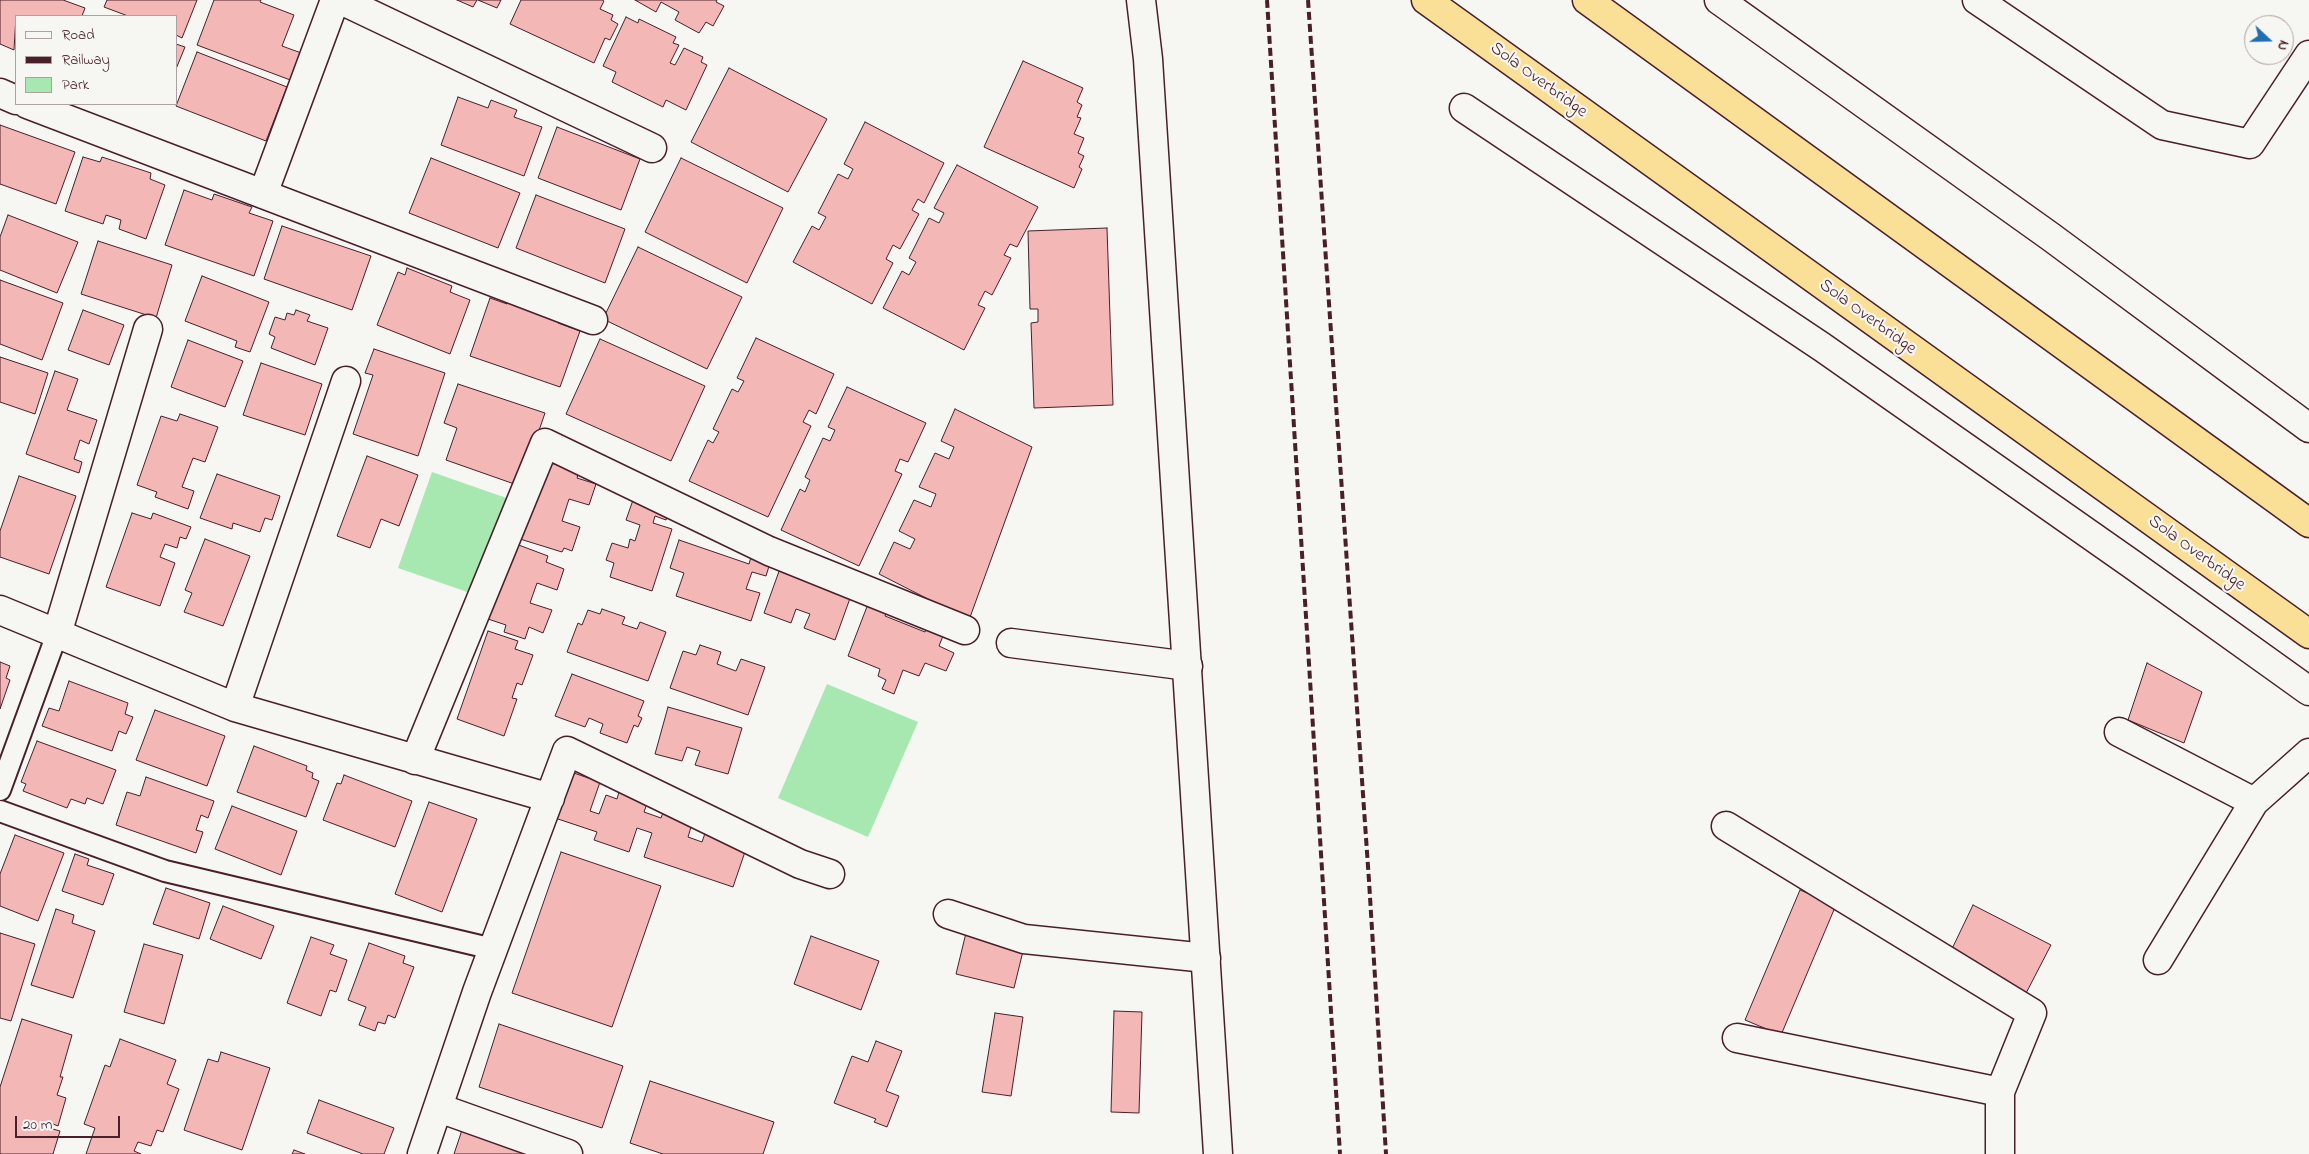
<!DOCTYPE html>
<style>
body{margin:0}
#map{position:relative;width:2309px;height:1154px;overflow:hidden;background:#f6f6f2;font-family:"Indie Flower",sans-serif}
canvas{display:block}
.legend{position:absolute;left:15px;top:15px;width:162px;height:90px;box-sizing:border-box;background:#f6f6f2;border:1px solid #b1a0a2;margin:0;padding:6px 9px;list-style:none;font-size:15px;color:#4a1f2b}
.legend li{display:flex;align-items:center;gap:10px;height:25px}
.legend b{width:25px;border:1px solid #b1a0a2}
.north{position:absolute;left:2244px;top:15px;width:50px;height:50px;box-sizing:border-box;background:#f6f6f2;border:1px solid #b1a0a2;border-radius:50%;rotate:111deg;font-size:14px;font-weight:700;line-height:20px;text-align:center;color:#4a1f2b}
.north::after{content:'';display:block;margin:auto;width:18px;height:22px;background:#1f6fb2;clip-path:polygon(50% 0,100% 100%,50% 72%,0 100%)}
.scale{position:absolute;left:15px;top:1116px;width:105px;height:22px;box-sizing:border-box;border:2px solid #4a1f2b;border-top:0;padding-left:6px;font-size:15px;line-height:18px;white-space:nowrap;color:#4a1f2b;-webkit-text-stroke:4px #f6f6f2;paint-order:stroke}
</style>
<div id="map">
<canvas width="2309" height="1154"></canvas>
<ul class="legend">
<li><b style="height:6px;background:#f6f6f2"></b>Road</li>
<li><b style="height:6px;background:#4a1f2b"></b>Railway</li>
<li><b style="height:14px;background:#a7e8b1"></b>Park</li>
</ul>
<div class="north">N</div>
<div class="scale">20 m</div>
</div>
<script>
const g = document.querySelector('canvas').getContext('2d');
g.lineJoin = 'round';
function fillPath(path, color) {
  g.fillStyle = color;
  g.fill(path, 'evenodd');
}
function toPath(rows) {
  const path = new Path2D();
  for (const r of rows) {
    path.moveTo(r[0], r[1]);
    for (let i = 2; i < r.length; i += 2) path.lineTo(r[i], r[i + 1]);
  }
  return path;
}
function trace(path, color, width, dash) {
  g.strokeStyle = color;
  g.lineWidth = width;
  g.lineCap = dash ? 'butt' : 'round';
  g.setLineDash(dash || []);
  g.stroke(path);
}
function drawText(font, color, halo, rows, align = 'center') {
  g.font = font + ' "Indie Flower",sans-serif';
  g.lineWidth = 4.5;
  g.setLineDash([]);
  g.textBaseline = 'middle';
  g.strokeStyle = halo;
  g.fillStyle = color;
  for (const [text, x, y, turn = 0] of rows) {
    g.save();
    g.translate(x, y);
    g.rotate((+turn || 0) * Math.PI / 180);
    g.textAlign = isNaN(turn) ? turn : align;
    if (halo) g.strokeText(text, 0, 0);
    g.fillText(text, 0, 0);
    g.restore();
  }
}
const green = toPath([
 [432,472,512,500,479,596,398,568],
 [827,684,918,722,868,837,778,798]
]);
const building = toPath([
 [0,0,63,0,85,8,82,16,16,16,14,50,0,44,0,0],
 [107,0,197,0,182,38,176,35,176,16,128,16,104,7,107,0],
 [214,0,261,0,260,2,294,15,282,46,304,54,293,81,197,45,214,0],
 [457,0,477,0,473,7,457,0],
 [478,0,501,0,497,8,478,0],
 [521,0,602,0,604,1,600,9,613,15,611,20,618,24,610,40,605,38,594,63,510,24,521,0],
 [635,0,717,0,716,2,724,6,713,26,706,22,699,33,675,20,679,12,661,2,656,12,635,0],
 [626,17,638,23,639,19,676,37,673,43,679,45,670,63,675,65,684,48,703,57,701,62,707,65,686,110,666,100,663,107,612,82,616,72,603,66,626,17],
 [176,44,185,47,176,69,176,44],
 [197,52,287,87,266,141,176,106,197,52],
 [1023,61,1083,88,1077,102,1082,105,1077,117,1081,118,1074,134,1084,138,1078,153,1084,156,1079,167,1082,169,1074,188,984,147,1023,61],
 [729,68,827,119,788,192,691,142,729,68],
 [458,97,488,108,491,100,517,110,514,117,542,127,524,176,441,145,458,97],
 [865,122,944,163,924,203,918,199,912,210,919,214,900,249,893,245,886,259,893,263,872,304,793,262,812,226,819,230,826,217,818,213,838,174,848,179,853,169,844,164,865,122],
 [0,125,75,152,56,204,0,184,0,125],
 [557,127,640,159,621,210,538,178,557,127],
 [83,157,100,162,102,157,151,173,150,179,165,185,146,239,119,229,121,220,106,215,103,224,65,211,83,157],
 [431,158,520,193,498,248,409,213,431,158],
 [681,158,783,208,747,283,645,232,681,158],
 [957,165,1038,207,1017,247,1010,244,1004,255,1011,258,992,295,985,291,978,305,985,308,964,350,883,308,902,271,909,275,916,262,909,258,929,218,939,223,944,213,934,208,957,165],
 [184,190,212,200,214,194,252,207,249,213,273,221,254,276,165,245,184,190],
 [536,195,625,229,605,283,516,248,536,195],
 [8,215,78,242,57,293,0,270,0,237,8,215],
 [282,226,371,256,352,310,264,279,282,226],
 [1107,228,1113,405,1034,408,1031,323,1038,322,1038,309,1030,309,1028,231,1107,228],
 [98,241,172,265,156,318,81,294,98,241],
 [638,247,742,297,707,369,603,319,638,247],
 [407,268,452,286,450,292,470,300,450,354,377,325,398,272,405,275,407,268],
 [202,276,269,302,250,352,235,347,237,341,185,321,202,276],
 [0,280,63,303,42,360,0,344,0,280],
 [490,298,507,304,509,299,560,317,558,323,580,331,560,387,470,356,490,298],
 [83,310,124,325,109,365,68,350,83,310],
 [296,310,310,315,307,321,328,328,315,365,271,348,275,337,269,334,275,317,285,320,287,313,294,315,296,310],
 [756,338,834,374,816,414,809,410,803,422,811,426,768,517,689,481,708,440,713,443,719,432,713,429,732,389,738,392,744,381,737,378,756,338],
 [600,339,705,386,671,461,566,414,600,339],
 [188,340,243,361,225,407,171,387,188,340],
 [374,349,445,373,418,456,353,434,373,375,365,373,374,349],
 [0,357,48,373,35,414,0,402,0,357],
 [261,363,322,384,305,435,243,415,261,363],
 [55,371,78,379,67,410,97,420,89,444,80,440,74,459,82,462,79,473,26,454,55,371],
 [458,384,545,413,520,486,446,460,457,428,444,423,458,384],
 [847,387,926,423,908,462,900,459,895,471,902,474,859,566,781,530,800,489,805,492,810,480,805,477,823,438,830,441,835,430,828,427,847,387],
 [955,409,1032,447,969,620,879,574,894,542,910,549,915,539,899,531,914,500,931,507,936,494,919,487,935,453,949,459,954,447,941,441,955,409],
 [180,414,218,427,205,462,193,458,182,487,194,491,188,509,155,497,157,492,137,485,161,416,177,421,180,414],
 [367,456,418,475,399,526,381,519,370,548,337,536,367,456],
 [545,461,579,472,577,478,596,484,589,505,569,499,562,521,580,527,572,551,564,548,562,552,520,539,545,461],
 [217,474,280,496,272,520,265,518,260,532,233,523,232,529,200,518,217,474],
 [19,476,76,496,49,574,0,557,0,531,19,476],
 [633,500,670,507,666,520,655,516,653,523,672,529,652,591,610,577,614,563,606,560,612,543,628,548,630,539,635,541,640,525,626,520,633,500],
 [132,513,151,519,153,513,191,527,186,539,180,537,177,548,165,544,160,557,175,563,160,606,106,587,132,513],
 [205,539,250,556,223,626,184,612,192,593,185,590,205,539],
 [679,540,749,564,751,557,770,563,766,576,752,572,746,589,760,593,751,621,676,596,684,573,670,568,679,540],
 [516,544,548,556,546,562,564,569,557,590,537,583,530,603,552,610,543,633,529,627,525,639,504,632,506,625,488,619,516,544],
 [782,563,853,590,835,640,804,628,810,614,796,609,791,623,764,613,782,563],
 [868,604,887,611,885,616,925,632,928,624,938,628,936,634,943,636,939,646,954,653,946,671,925,663,919,676,903,670,894,694,882,689,886,680,878,676,880,669,848,656,868,604],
 [602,609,625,617,622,624,637,629,640,622,666,632,648,681,567,652,578,623,582,625,588,610,600,614,602,609],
 [488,631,518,641,515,649,533,655,522,685,517,683,512,698,517,699,504,736,457,719,488,631],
 [700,645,721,652,717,664,736,671,741,659,765,667,748,715,670,688,683,651,696,655,700,645],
 [0,662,10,666,6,678,10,680,0,709,0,662],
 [2147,663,2202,692,2184,743,2128,720,2147,663],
 [572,674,644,701,638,716,642,718,638,727,634,725,627,743,600,733,603,724,589,718,585,727,555,716,572,674],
 [69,681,128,703,125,714,133,717,126,734,119,731,112,751,42,726,49,708,59,711,69,681],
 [668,707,742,728,728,774,695,765,700,751,687,747,682,761,655,754,668,707],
 [155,710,225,736,207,786,136,760,155,710],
 [37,741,116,770,103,804,87,798,85,804,71,799,67,808,23,791,26,784,21,782,37,741],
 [254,746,307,766,306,770,313,773,312,778,319,781,306,817,237,792,254,746],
 [568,771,600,782,590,811,599,814,606,795,617,799,620,788,649,798,644,812,661,818,666,804,695,814,688,837,702,842,711,816,749,840,733,887,644,857,652,833,637,828,629,852,594,840,597,832,552,817,568,771],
 [344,775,412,801,395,847,323,820,337,783,341,784,344,775],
 [146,777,214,801,208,818,201,815,196,830,203,832,196,853,116,825,127,792,140,796,146,777],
 [429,802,477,819,442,912,395,894,429,802],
 [232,806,297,831,281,875,215,849,232,806],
 [15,835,64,853,38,921,0,906,0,874,15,835],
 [561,852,661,886,612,1027,512,993,561,852],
 [75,854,89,859,87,865,114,874,103,905,62,891,75,854],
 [166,888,210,903,199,939,153,924,166,888],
 [1800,890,1836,905,1781,1035,1745,1020,1800,890],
 [1973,905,2051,945,2023,999,1950,953,1973,905],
 [223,906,274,926,261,959,210,939,223,906],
 [56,909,74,915,72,923,95,931,73,998,31,985,56,909],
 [0,933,35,944,11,1021,0,1018,0,933],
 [966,933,1024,947,1014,988,956,974,966,933],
 [811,936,879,961,861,1010,794,984,811,936],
 [311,937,334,945,330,954,347,960,336,992,330,990,321,1016,287,1003,311,937],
 [369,943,405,956,403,963,414,967,395,1018,388,1015,385,1024,378,1022,375,1031,359,1025,366,1007,348,1000,369,943],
 [144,944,183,955,164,1024,124,1012,144,944],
 [1114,1011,1142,1012,1139,1113,1111,1112,1114,1011],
 [995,1013,1023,1017,1011,1096,982,1092,995,1013],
 [22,1019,72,1035,60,1077,63,1077,57,1095,66,1098,58,1126,48,1122,46,1127,60,1131,53,1154,0,1154,0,1087,22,1019],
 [499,1024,623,1066,602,1128,479,1087,499,1024],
 [120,1039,176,1060,167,1084,179,1089,163,1132,157,1130,151,1146,138,1142,134,1151,141,1154,86,1154,95,1128,84,1124,105,1065,110,1067,120,1039],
 [876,1041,902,1051,886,1091,899,1096,887,1127,874,1122,876,1119,834,1103,852,1056,868,1062,876,1041],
 [221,1052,270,1068,242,1150,184,1130,208,1059,218,1062,221,1052],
 [650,1081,774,1122,763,1154,663,1154,630,1143,650,1081],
 [319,1100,394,1128,384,1154,363,1154,307,1133,319,1100],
 [463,1127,544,1154,454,1154,463,1127],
 [294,1150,305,1154,292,1154,294,1150]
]);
const service = toPath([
 [0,790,57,634],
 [0,811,165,871,493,949]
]);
const minor = toPath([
 [341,0,652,148],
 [1977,0,2162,125,2250,144,2309,55],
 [0,93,16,100],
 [27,104,593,320],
 [1464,108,1822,347,2133,565,2309,691],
 [263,194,335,0],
 [0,610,235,707,550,798],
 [57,634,148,329],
 [1011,643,1188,666],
 [235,707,346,381],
 [2119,732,2254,802],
 [415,760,545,443,769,551,965,630],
 [1726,826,2032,1013,2000,1092,2000,1154],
 [948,914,1024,939,1206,958],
 [2158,960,2254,802,2309,753],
 [1737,1038,2000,1092],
 [439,1108,568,1154],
 [422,1154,477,992,567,751,800,864,830,874]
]);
const tertiary = toPath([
 [1141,0,1148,59,1218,1154]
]);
const secondary = toPath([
 [1719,0,2051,237,2309,428]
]);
const trunk = toPath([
 [1426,0,2309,634],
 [1587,0,2309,523]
]);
const rail = toPath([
 [1267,0,1340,1154],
 [1308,0,1369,881,1386,1154]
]);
const streetNames = [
 ["Sola Overbridge",1538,81,36],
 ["Sola Overbridge",1867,318,36],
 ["Sola Overbridge",2196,554,36]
];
fillPath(green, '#a7e8b1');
fillPath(building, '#f3b7b5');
trace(building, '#4a1f2b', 1);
trace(service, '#4a1f2b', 24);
trace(minor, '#4a1f2b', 31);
trace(tertiary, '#4a1f2b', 31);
trace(secondary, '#4a1f2b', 31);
trace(trunk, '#4a1f2b', 31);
trace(service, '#f6f6f2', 20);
trace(minor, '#f6f6f2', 28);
trace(tertiary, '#f6f6f2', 28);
trace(secondary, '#f6f6f2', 28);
trace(trunk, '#fadf96', 28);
trace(rail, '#4a1f2b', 4, [8, 4]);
drawText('18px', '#4a1f2b', '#f6f6f2', streetNames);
</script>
